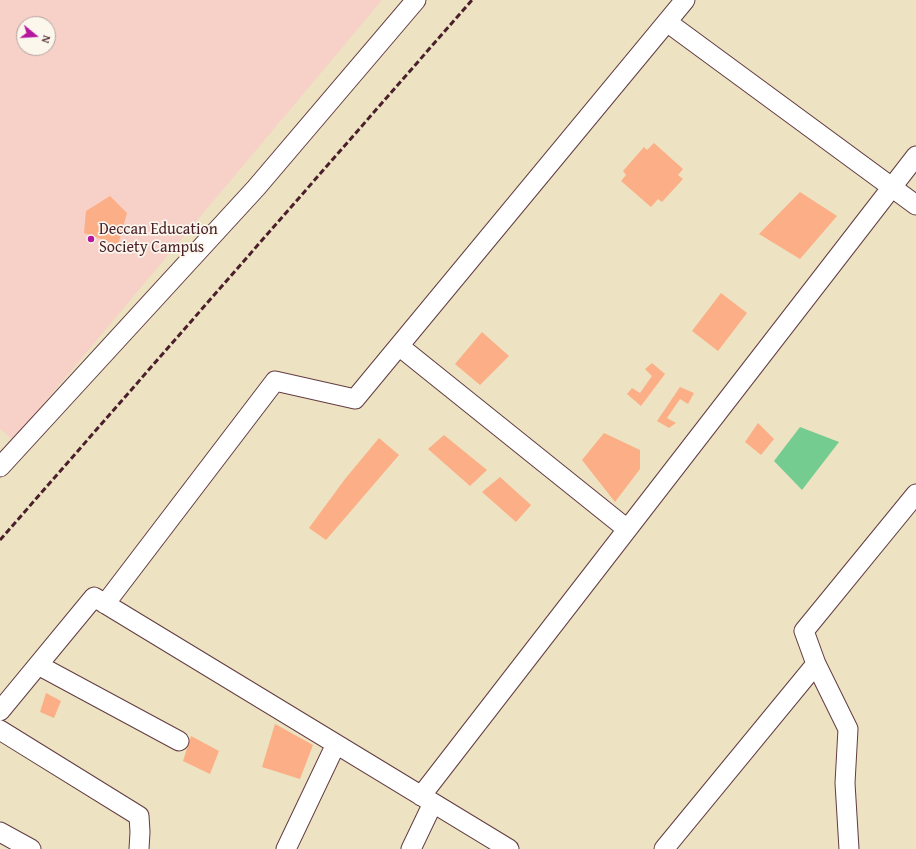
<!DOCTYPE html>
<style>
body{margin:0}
#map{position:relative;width:916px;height:849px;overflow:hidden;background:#ede2c1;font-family:"Gentium Book Plus",serif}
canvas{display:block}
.north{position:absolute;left:16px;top:16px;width:40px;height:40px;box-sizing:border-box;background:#fbf7ec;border:1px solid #b4a19f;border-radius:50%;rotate:108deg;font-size:11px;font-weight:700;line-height:16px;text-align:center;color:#4a1f2b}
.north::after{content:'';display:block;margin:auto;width:14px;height:18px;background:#b5179e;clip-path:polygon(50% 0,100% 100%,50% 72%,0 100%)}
</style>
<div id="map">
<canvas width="916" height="849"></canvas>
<div class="north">N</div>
</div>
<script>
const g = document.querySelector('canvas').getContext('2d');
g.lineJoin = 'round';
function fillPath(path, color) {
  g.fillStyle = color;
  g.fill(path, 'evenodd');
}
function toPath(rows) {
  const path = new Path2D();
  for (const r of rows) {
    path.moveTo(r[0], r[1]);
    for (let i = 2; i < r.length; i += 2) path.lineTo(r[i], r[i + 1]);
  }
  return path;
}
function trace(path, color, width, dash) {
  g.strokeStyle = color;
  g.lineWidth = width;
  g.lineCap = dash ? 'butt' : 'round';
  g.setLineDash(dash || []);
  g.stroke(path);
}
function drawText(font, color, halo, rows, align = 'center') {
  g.font = font + ' "Gentium Book Plus",serif';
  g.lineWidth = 3.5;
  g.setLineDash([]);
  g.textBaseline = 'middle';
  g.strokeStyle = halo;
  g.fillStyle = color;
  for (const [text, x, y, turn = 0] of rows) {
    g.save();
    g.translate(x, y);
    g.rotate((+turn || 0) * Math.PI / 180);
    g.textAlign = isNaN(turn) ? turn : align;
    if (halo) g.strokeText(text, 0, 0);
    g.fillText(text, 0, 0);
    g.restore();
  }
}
const built = toPath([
 [0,0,382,0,13,440,0,429],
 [24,24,48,24,48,48,24,48]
]);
const green = toPath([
 [800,427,839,442,802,490,774,461]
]);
const building = toPath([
 [654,143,683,169,678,175,683,179,662,202,658,199,651,207,621,181,626,175,623,171,644,147,647,150],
 [800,192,837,216,800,259,759,234],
 [110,196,127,213,118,245,84,233,86,211],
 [721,293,747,313,718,351,692,331],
 [482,332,509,356,480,385,455,364],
 [652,363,665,374,641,406,627,394,632,388,640,393,652,376,645,369],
 [680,387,694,393,688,404,680,399,667,418,676,423,669,428,657,421],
 [758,423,774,439,761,455,745,442],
 [604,433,640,450,640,469,615,502,582,460],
 [444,435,487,470,470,486,428,449],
 [379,438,399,455,326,540,309,528,345,479],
 [500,477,531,505,516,522,482,492],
 [46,693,61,701,54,718,40,712],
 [275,724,313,745,300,779,262,767],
 [191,736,219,751,210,774,183,761]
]);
const minor = toPath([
 [667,22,916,205],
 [399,346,627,529],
 [0,467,256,188,416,0],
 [105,604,275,381,355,399,685,0],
 [38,665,179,741],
 [0,711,94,597,509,849],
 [0,730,139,816,140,832,139,849],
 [421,796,916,156],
 [0,832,31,849],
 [286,849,336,744],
 [411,849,433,803],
 [664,849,816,664],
 [849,849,845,783,848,729,816,664,804,631,916,494]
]);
const rail = toPath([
 [0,540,472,0]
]);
const markers = [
 [91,239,4,"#b5179e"]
];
const poiNames = [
 ["Deccan Education",99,230],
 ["Society Campus",99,248]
];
fillPath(built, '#f7d1c8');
fillPath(green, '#75cc91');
fillPath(building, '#fcae86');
trace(minor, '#623c42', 21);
trace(minor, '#fff', 19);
trace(rail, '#4a1f2b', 3, [6, 3]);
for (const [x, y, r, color] of markers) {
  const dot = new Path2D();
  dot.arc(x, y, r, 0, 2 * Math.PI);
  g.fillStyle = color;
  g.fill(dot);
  trace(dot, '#fbf7ec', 1.5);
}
drawText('16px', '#4a1f2b', '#fbf7ec', poiNames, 'left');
</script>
